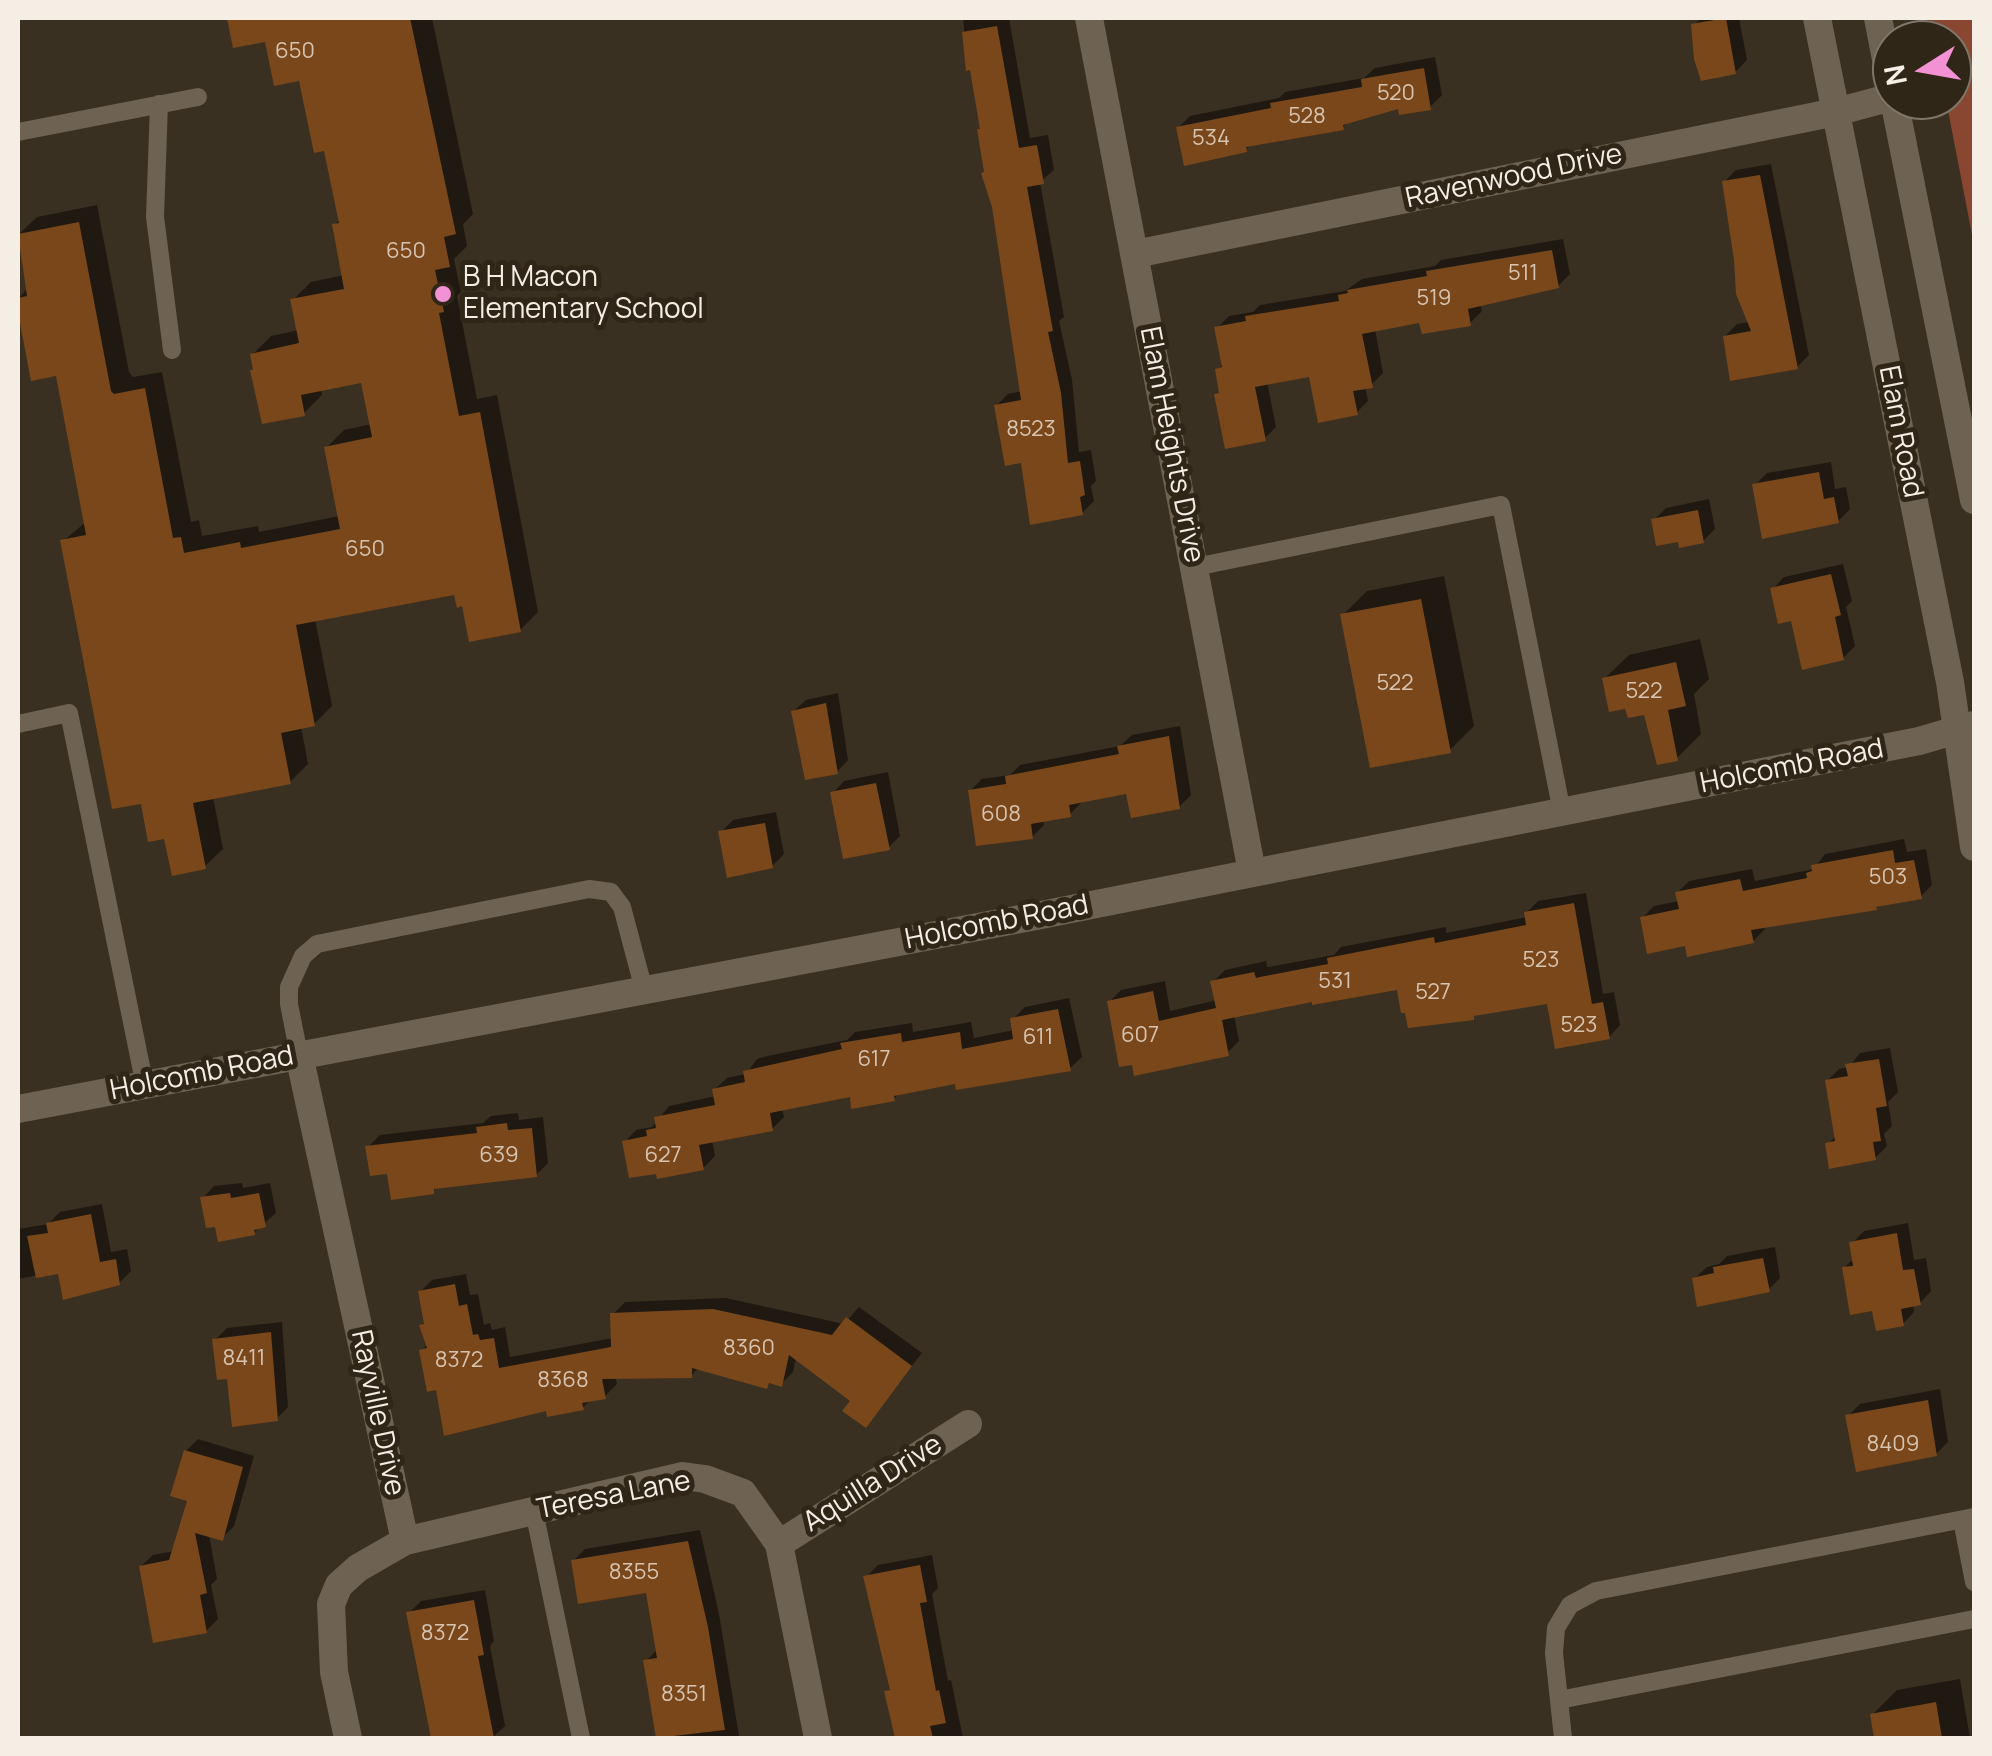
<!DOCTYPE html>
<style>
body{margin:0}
#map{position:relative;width:1992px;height:1756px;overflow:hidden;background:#3a3021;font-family:Manrope,sans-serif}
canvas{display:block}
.frame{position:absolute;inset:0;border:20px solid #f4eee4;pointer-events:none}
.north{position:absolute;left:1872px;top:20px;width:100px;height:100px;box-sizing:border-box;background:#302617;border:2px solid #7e7669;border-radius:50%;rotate:259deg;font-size:28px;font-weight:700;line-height:40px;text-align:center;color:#f4eee4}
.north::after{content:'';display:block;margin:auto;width:35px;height:45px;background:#f391d5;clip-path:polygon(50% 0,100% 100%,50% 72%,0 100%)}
</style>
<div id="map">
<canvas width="1992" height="1756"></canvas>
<div class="frame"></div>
<div class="north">N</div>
</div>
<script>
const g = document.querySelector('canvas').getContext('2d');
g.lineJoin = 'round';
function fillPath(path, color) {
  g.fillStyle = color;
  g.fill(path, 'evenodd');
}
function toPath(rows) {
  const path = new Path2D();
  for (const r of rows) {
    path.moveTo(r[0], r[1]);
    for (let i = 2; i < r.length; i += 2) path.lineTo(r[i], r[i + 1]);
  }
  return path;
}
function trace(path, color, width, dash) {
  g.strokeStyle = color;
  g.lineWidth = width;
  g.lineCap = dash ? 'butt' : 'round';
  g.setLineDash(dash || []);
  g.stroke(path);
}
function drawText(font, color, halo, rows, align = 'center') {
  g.font = font + ' Manrope,sans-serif';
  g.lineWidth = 10;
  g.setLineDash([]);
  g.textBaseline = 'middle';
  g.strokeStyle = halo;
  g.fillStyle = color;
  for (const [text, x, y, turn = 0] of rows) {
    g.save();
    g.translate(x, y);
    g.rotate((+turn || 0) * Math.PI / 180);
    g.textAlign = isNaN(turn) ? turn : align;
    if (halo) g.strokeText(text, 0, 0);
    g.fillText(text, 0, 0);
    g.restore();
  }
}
const green = toPath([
 [1930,18,1974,18,1974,245,1946,100,1952,100,1952,40,1934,40]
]);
const shadow = toPath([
 [230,18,432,18,473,214,463,224,467,246,454,259,461,292,457,296,477,399,497,395,538,612,520,630,464,604,456,592,315,619,332,706,314,724,301,726,308,764,290,782,213,797,223,849,204,867,166,836,143,801,63,541,86,522,58,373,33,378,18,299,28,288,18,235,37,217,97,205,129,372,133,377,162,372,191,522,199,520,202,536,258,526,259,532,339,516,326,448,344,430,372,424,363,380,321,389,322,395,304,413,253,354,271,336,299,330,293,300,311,282,344,275,334,225,341,219,326,148,301,78,267,39,235,45],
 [963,18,1009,18,1030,138,1048,135,1054,170,1040,182,1064,317,1059,321,1072,380,1079,452,1091,450,1096,481,1091,486,1094,501,1082,513,1023,460,996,406,1008,394,1022,391,972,67,968,68],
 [1701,18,1739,18,1747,60,1735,72,1694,25],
 [1435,57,1442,95,1430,107,1400,106,1349,121,1342,128,1252,143,1245,150,1178,128,1190,116,1279,98,1285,92,1364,78,1375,68],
 [1771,164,1809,355,1797,367,1725,336,1737,324,1750,322,1724,182,1736,170],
 [1563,239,1570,274,1558,286,1480,303,1482,311,1470,323,1421,320,1375,329,1383,373,1371,385,1365,386,1368,401,1356,413,1311,374,1267,382,1276,427,1264,439,1217,395,1221,390,1217,370,1224,363,1217,328,1229,316,1253,312,1260,305,1345,291,1362,279,1435,266,1441,260],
 [1831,462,1835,489,1846,487,1850,509,1838,521,1755,485,1767,473],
 [1709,499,1715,529,1703,541,1680,539,1654,520,1666,508],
 [1843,564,1852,601,1846,607,1855,646,1843,658,1793,618,1773,589,1784,577],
 [1444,576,1474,726,1449,751,1343,615,1367,591],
 [1700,639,1709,679,1694,694,1701,734,1677,758,1646,712,1627,706,1604,679,1629,655],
 [838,693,848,760,837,772,794,711,806,700],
 [1180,726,1191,795,1179,807,1128,791,1082,802,1070,814,1043,819,1044,825,1032,837,970,791,982,779,1010,775,1020,765,1120,746,1132,735],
 [888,772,900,836,888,848,833,793,844,781],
 [776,812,784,854,772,866,721,832,733,820],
 [1904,839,1907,852,1926,849,1932,885,1920,897,1764,925,1765,929,1753,941,1687,943,1642,918,1654,906,1679,901,1677,893,1689,881,1752,869,1755,881,1814,869,1825,854],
 [1586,893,1603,994,1614,992,1620,1025,1609,1037,1549,1001,1478,1013,1473,1017,1399,987,1314,999,1234,1015,1239,1041,1227,1053,1109,1002,1121,990,1165,981,1170,1011,1217,1000,1213,982,1225,970,1266,961,1267,967,1274,966,1334,955,1341,947,1446,927,1446,933,1527,917,1526,913,1538,901],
 [1069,998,1082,1057,1070,1068,957,1081,900,1092,894,1099,852,1094,782,1108,784,1117,772,1129,712,1141,715,1156,703,1168,625,1142,636,1130,652,1127,669,1106,716,1096,715,1089,727,1078,746,1074,757,1059,767,1056,847,1040,855,1032,912,1023,913,1032,971,1022,974,1038,1014,1030,1013,1019,1025,1007],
 [1890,1048,1898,1092,1888,1102,1892,1126,1884,1134,1887,1146,1875,1158,1828,1144,1837,1135,1827,1081,1839,1069,1849,1067,1860,1053],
 [518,1113,519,1120,543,1117,548,1163,536,1175,438,1186,433,1191,389,1171,368,1147,380,1135,483,1123,491,1116],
 [242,1183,243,1188,270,1183,276,1213,253,1233,203,1198,214,1186],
 [102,1204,111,1252,127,1249,131,1271,119,1283,60,1271,18,1279,18,1229,48,1224,60,1212],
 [1908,1223,1914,1260,1926,1258,1931,1291,1920,1303,1913,1304,1914,1312,1903,1324,1874,1309,1844,1268,1854,1258,1852,1243,1864,1231],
 [1775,1247,1780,1278,1768,1290,1695,1278,1707,1267,1719,1264,1727,1256],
 [466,1274,470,1295,478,1294,484,1325,490,1323,492,1330,505,1327,510,1357,613,1338,613,1314,625,1302,726,1298,844,1324,859,1307,922,1353,865,1425,854,1400,796,1358,793,1372,781,1384,772,1381,766,1387,699,1367,691,1376,615,1376,617,1384,605,1396,592,1399,582,1408,548,1408,438,1387,421,1351,428,1344,422,1325,426,1321,420,1292,432,1280],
 [282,1322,288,1407,276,1419,229,1377,215,1340,227,1328],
 [1940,1389,1948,1442,1936,1454,1848,1416,1860,1404],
 [198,1439,254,1456,234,1526,222,1538,209,1534,217,1579,211,1585,218,1619,206,1631,141,1566,153,1555,175,1551,190,1499,186,1451],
 [700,1530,719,1614,739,1736,743,1738,659,1738,646,1661,658,1649,648,1590,573,1561,585,1549],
 [932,1555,938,1588,932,1594,948,1681,951,1680,963,1738,896,1738,887,1692,892,1687,866,1577,878,1565],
 [485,1590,494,1641,490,1646,505,1726,492,1738,434,1738,409,1613,421,1601],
 [1960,1679,1970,1738,1877,1738,1872,1715,1897,1690]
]);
const building = toPath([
 [227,18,410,18,456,234,444,237,450,267,435,270,444,312,439,313,459,416,480,412,521,632,469,642,462,606,457,608,454,595,296,625,315,726,281,733,291,784,193,803,206,869,172,876,164,839,148,842,141,804,112,809,60,540,86,535,56,376,31,381,18,312,18,298,27,296,18,234,79,222,111,391,114,394,145,388,173,538,181,537,184,553,240,542,241,548,340,529,324,447,372,437,361,383,301,395,305,416,262,424,250,370,253,370,250,354,299,343,290,299,344,289,332,224,339,223,324,151,314,153,299,81,274,86,265,42,233,48],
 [1726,18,1736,74,1701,81,1694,59,1691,24],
 [997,26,1019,148,1037,145,1044,184,1027,187,1053,331,1048,332,1061,393,1068,463,1080,461,1085,495,1080,497,1083,515,1030,525,1021,463,1005,466,994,405,1021,400,992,207,981,173,984,172,977,129,980,129,970,70,966,71,962,32],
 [1424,68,1431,110,1399,115,1398,109,1343,125,1344,130,1246,147,1247,152,1184,166,1176,127,1271,108,1270,103,1362,87,1361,79],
 [1760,175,1798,369,1730,381,1723,336,1751,331,1736,294,1734,260,1722,181],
 [1552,250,1559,288,1468,309,1471,326,1422,334,1419,323,1362,334,1373,388,1353,391,1358,415,1318,423,1309,377,1255,387,1266,441,1225,449,1214,394,1219,393,1215,369,1222,367,1214,327,1246,321,1245,316,1339,301,1338,295,1348,293,1347,290,1427,276,1426,271],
 [1819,472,1824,499,1834,497,1839,523,1762,539,1752,484],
 [1698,510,1704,543,1679,548,1678,542,1656,546,1651,519],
 [1831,574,1841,615,1835,617,1844,660,1802,670,1791,621,1778,624,1770,588],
 [1421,599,1451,753,1370,768,1340,614],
 [1676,662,1686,706,1668,710,1678,761,1657,765,1644,715,1628,718,1625,709,1609,712,1602,678],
 [826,703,838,774,805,780,791,711],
 [1169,736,1180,809,1131,818,1126,794,1069,805,1071,817,1031,824,1033,839,976,846,968,790,1006,784,1005,776,1119,754,1117,746],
 [876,783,890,850,843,859,830,792],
 [765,823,773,868,727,878,718,831],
 [1893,850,1895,863,1914,860,1922,899,1876,907,1877,910,1751,930,1754,943,1687,957,1685,946,1647,954,1640,917,1679,909,1675,892,1740,879,1743,891,1807,878,1806,873,1812,871,1811,865],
 [1574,903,1592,1004,1603,1002,1610,1039,1555,1049,1547,1004,1474,1016,1474,1020,1408,1028,1405,1013,1401,1013,1397,990,1312,1005,1312,1002,1222,1020,1229,1056,1134,1076,1132,1065,1119,1067,1107,1001,1153,991,1159,1021,1216,1008,1210,981,1254,972,1256,978,1260,977,1328,964,1327,958,1434,937,1435,943,1526,925,1524,912],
 [1058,1009,1071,1071,956,1090,955,1084,894,1096,895,1101,851,1109,850,1097,770,1113,773,1131,699,1145,704,1170,657,1179,656,1174,629,1178,622,1141,647,1136,646,1130,656,1128,654,1117,715,1105,712,1089,745,1082,743,1071,842,1049,840,1043,901,1033,902,1042,960,1032,962,1049,1013,1039,1010,1018],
 [1879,1059,1887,1106,1876,1108,1881,1141,1873,1142,1876,1160,1829,1169,1825,1143,1835,1141,1825,1080,1848,1076,1845,1064],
 [507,1123,508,1130,532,1128,537,1177,434,1189,434,1194,391,1200,387,1174,370,1176,365,1146,477,1133,476,1127],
 [230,1193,231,1198,259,1193,266,1227,254,1230,255,1235,218,1242,215,1227,206,1228,200,1197],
 [91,1214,100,1262,116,1259,120,1285,63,1300,58,1274,36,1278,27,1236,48,1233,46,1223],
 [1897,1233,1903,1270,1914,1269,1921,1305,1901,1309,1904,1326,1876,1331,1872,1311,1850,1315,1842,1267,1853,1266,1849,1242],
 [1763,1258,1770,1292,1697,1307,1692,1278,1714,1273,1713,1267],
 [455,1284,459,1306,467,1304,473,1335,478,1334,480,1340,494,1338,499,1368,611,1347,610,1313,713,1309,832,1335,846,1317,912,1366,866,1428,842,1411,850,1401,789,1355,782,1387,769,1383,767,1389,692,1368,692,1378,602,1379,606,1399,582,1403,584,1410,547,1417,546,1411,444,1436,436,1390,427,1392,419,1350,427,1348,419,1325,424,1324,418,1291],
 [271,1332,278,1421,232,1427,227,1379,217,1380,212,1339],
 [1928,1400,1937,1456,1856,1472,1845,1415],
 [184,1450,243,1467,223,1541,195,1533,207,1593,200,1595,207,1633,153,1643,139,1566,169,1560,187,1501,170,1496],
 [688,1541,708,1627,725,1730,656,1738,643,1660,657,1658,646,1593,578,1604,571,1560],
 [920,1565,927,1602,920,1603,936,1691,939,1690,946,1723,930,1726,933,1738,895,1738,884,1691,890,1690,863,1576],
 [474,1600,484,1655,478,1656,494,1738,431,1738,406,1612],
 [1936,1702,1942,1738,1874,1738,1870,1714]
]);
const service = toPath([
 [159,104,155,217,172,350],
 [18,132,198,97],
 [1195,567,1501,505,1562,812],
 [18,724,69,713,145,1086],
 [299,1055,289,1004,289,987,303,956,317,944,589,889,611,892,622,907,644,990],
 [534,1511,581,1738],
 [1962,1520,1974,1582],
 [1559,1700,1974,1619],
 [1563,1738,1554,1653,1556,1628,1570,1605,1596,1591,1974,1517]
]);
const minor = toPath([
 [1089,18,1252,872],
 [1135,254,1836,112,1892,97],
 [299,1055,405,1541],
 [779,1544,968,1424],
 [348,1738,334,1672,331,1604,339,1585,358,1568,405,1541,683,1476,705,1479,743,1493,779,1544,818,1738]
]);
const tertiary = toPath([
 [18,1109,1036,916,1919,741,1974,725]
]);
const secondary = toPath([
 [1817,18,1950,682,1974,847],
 [1878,18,1892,90],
 [1894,100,1974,500]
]);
const markers = [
 [443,294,10,"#f391d5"]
];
const numberNames = [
 ["650",295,52],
 ["520",1396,94],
 ["528",1307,117],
 ["534",1211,139],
 ["650",406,252],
 ["511",1523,274],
 ["519",1434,299],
 ["8523",1031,430],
 ["650",365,550],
 ["522",1395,684],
 ["522",1644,692],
 ["608",1001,815],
 ["503",1888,878],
 ["523",1541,961],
 ["531",1335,982],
 ["527",1433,993],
 ["523",1579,1026],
 ["607",1140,1036],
 ["611",1038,1038],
 ["617",874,1060],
 ["639",499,1156],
 ["627",663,1156],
 ["8360",749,1349],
 ["8411",244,1359],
 ["8372",459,1361],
 ["8368",563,1381],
 ["8409",1893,1445],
 ["8355",634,1573],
 ["8372",445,1634],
 ["8351",684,1695]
];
const streetNames = [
 ["Ravenwood Drive",1514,177,-12],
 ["Elam Road",1900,432,79],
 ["Elam Heights Drive",1171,445,79],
 ["Holcomb Road",1792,767,-11],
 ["Holcomb Road",997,923,-11],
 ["Holcomb Road",202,1074,-11],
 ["Rayville Drive",377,1413,78],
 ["Aquilla Drive",873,1484,-32],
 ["Teresa Lane",614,1496,-11]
];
const poiNames = [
 ["B H Macon",463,278],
 ["Elementary School",463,310]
];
fillPath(green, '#894630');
fillPath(shadow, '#0007');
fillPath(building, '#7a471a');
trace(service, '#6e6352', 18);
trace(minor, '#6e6352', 28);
trace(tertiary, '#6e6352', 28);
trace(secondary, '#6e6352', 28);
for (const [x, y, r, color] of markers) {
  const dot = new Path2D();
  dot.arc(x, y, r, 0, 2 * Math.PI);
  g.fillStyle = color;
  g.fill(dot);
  trace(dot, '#302617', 4);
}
drawText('22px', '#d6c4b2', null, numberNames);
drawText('28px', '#f4eee4', '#302617', streetNames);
drawText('28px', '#f4eee4', '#302617', poiNames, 'left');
</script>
